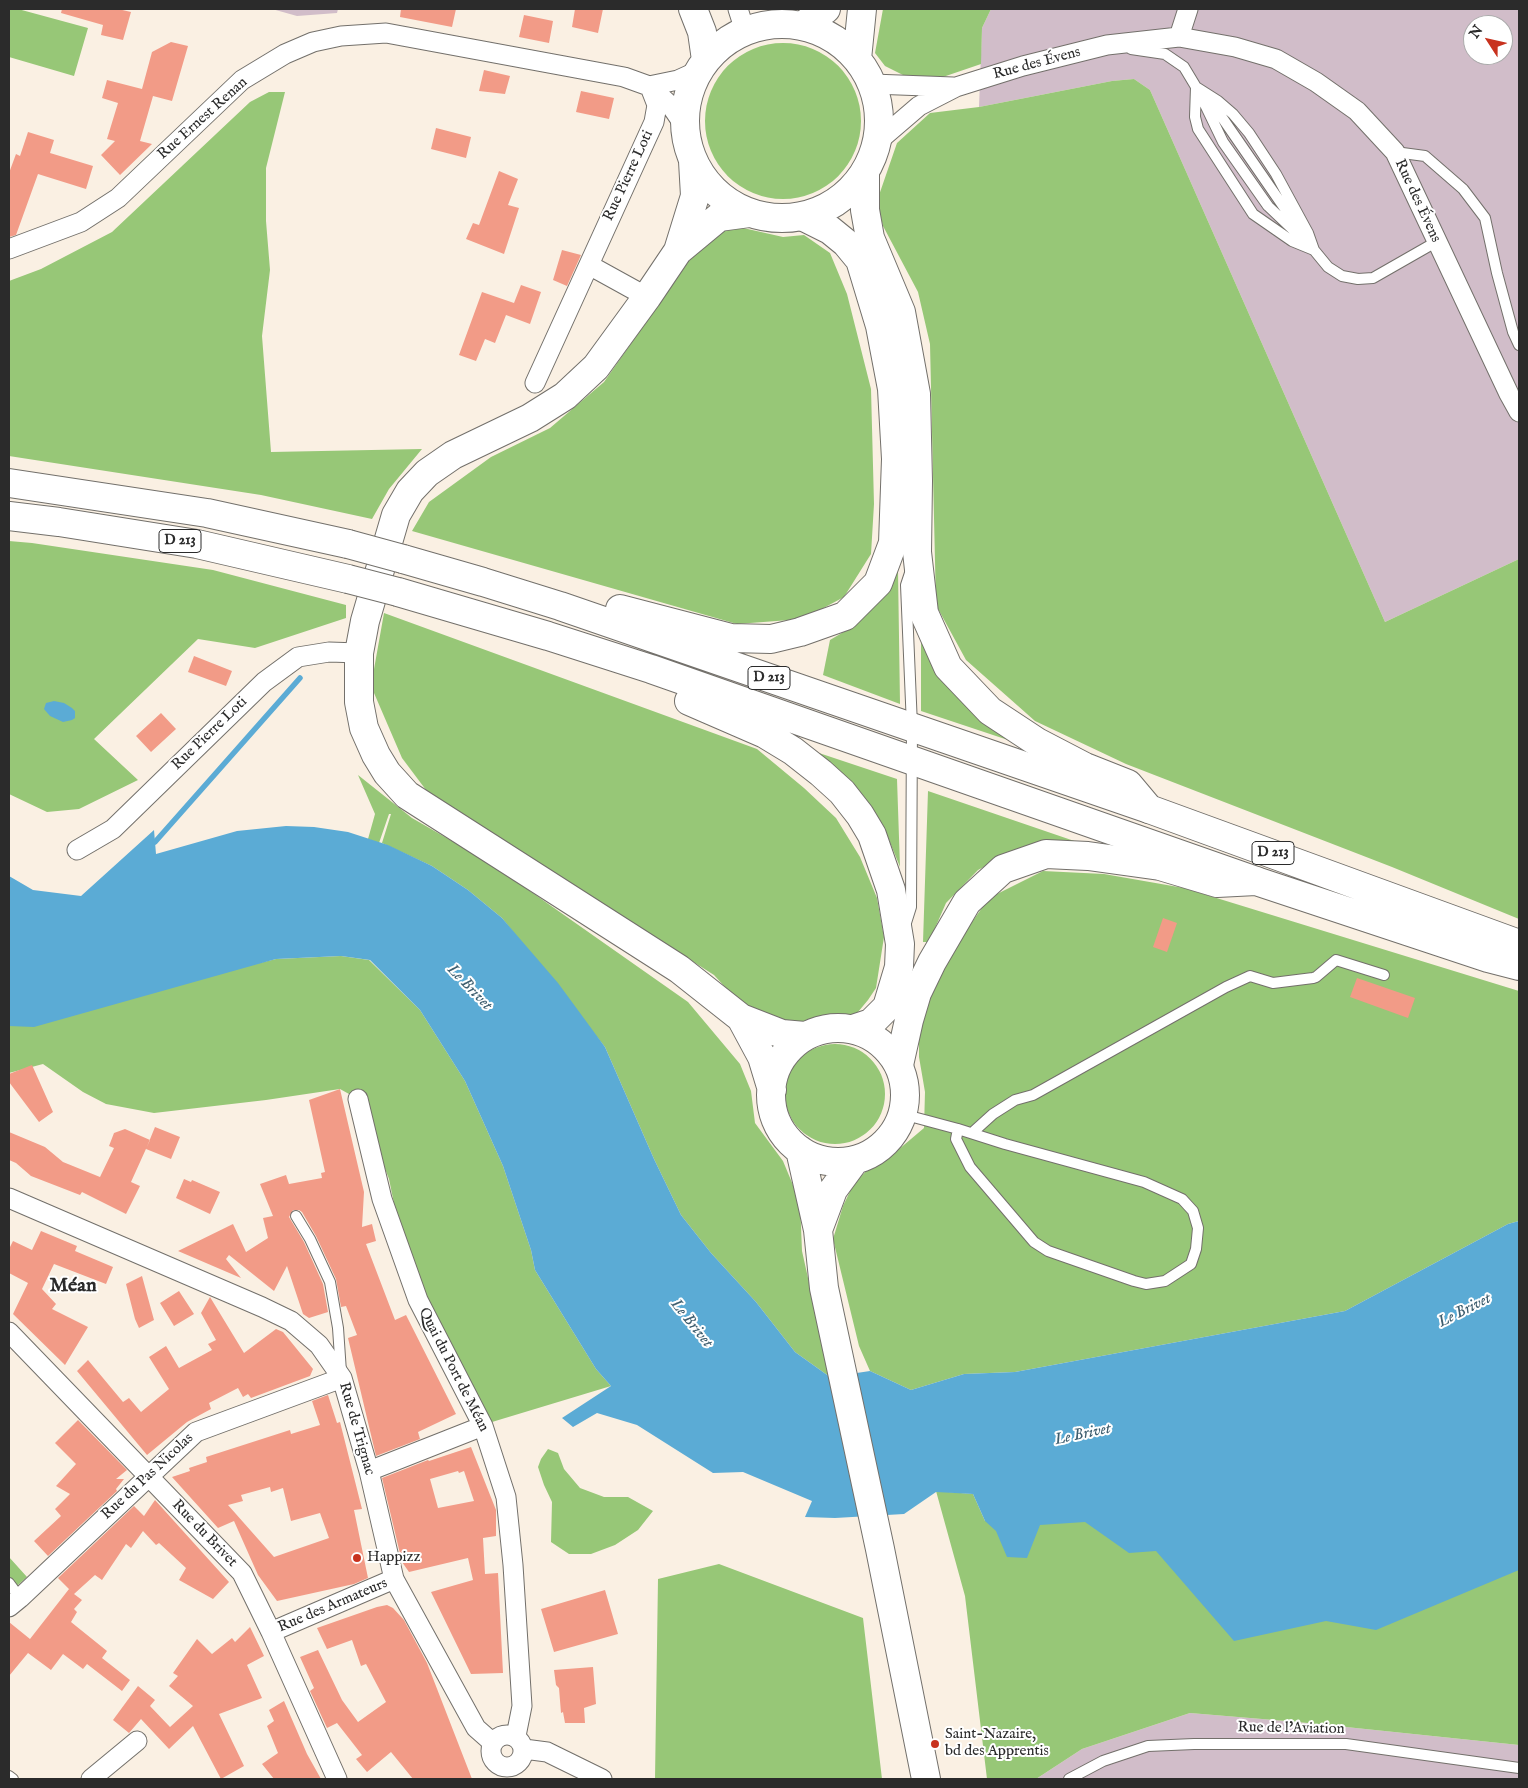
<!DOCTYPE html>
<meta charset="utf-8">
<style>
body{margin:0}
#map{position:relative;width:1528px;height:1788px;overflow:hidden;background:#faf0e3;font-family:"IM FELL English",serif}
canvas{display:block}
.frame{position:absolute;inset:0;border:10px solid #2b2b2b;pointer-events:none}
.north{position:absolute;left:1463px;top:15px;width:50px;height:50px;box-sizing:border-box;background:#fff;border:1px solid #aaa;border-radius:50%;rotate:305deg;font-size:14px;font-weight:700;line-height:20px;text-align:center;color:#2b2b2b}
.north::after{content:'';display:block;margin:auto;width:18px;height:22px;background:#c8321e;clip-path:polygon(50% 0,100% 100%,50% 72%,0 100%)}
</style>
<div id="map">
<canvas width="1528" height="1788"></canvas>
<div class="frame"></div>
<div class="north">N</div>
</div>
<script>
const g = document.querySelector('canvas').getContext('2d');
g.lineJoin = 'round';
function fillPath(path, color) {
  g.fillStyle = color;
  g.fill(path, 'evenodd');
}
function toPath(rows) {
  const path = new Path2D();
  for (const r of rows) {
    if (r.length === 3) {
      path.moveTo(r[0] + r[2], r[1]);
      path.arc(r[0], r[1], r[2], 0, 2 * Math.PI);
      continue;
    }
    path.moveTo(r[0], r[1]);
    for (let i = 2; i < r.length; i += 2) path.lineTo(r[i], r[i + 1]);
  }
  return path;
}
function trace(path, color, width, dash) {
  g.strokeStyle = color;
  g.lineWidth = width;
  g.lineCap = dash ? 'butt' : 'round';
  g.setLineDash(dash || []);
  g.stroke(path);
}
function drawText(font, color, halo, rows, align = 'center') {
  g.font = font + ' "IM FELL English",serif';
  g.lineWidth = 4;
  g.setLineDash([]);
  g.textBaseline = 'middle';
  g.strokeStyle = halo;
  g.fillStyle = color;
  for (const [text, x, y, turn = 0] of rows) {
    g.save();
    g.translate(x, y);
    g.rotate((+turn || 0) * Math.PI / 180);
    g.textAlign = isNaN(turn) ? turn : align;
    if (halo) g.strokeText(text, 0, 0);
    g.fillText(text, 0, 0);
    g.restore();
  }
}
const industrial = toPath([
 [272,9,338,9,337,13,297,16],
 [991,9,1519,9,1519,559,1385,622,1150,90,1134,79,1112,81,979,107,982,28],
 [1473,25,1503,25,1503,55,1473,55],
 [1190,1713,1298,1722,1519,1745,1519,1779,1036,1779,1082,1749]
]);
const green = toPath([
 [9,9,18,9,88,28,74,76,9,57],
 [883,9,991,9,982,28,981,64,940,78,903,75,885,66,875,53],
 [783,121,78],
 [1134,79,1150,90,1385,622,1519,559,1519,919,1392,867,1126,764,1035,721,966,660,936,605,930,344,918,292,883,226,877,201,897,143,930,113,979,107,1112,81],
 [269,92,285,92,266,168,266,221,270,270,262,336,271,452,422,449,389,489,372,519,261,495,9,456,9,281,41,269,112,232,250,102],
 [730,225,783,237,804,235,830,253,847,294,871,389,874,504,871,554,844,597,803,619,737,624,412,531,429,502,491,457,550,428,604,382,710,231],
 [9,541,32,543,213,570,346,605,346,618,255,648,198,639,94,739,138,780,79,809,47,812,9,794],
 [898,570,900,704,823,675,830,640,857,624,881,597],
 [384,613,757,749,804,788,836,818,860,857,877,898,884,937,876,988,868,1000,858,1012,844,1020,795,1027,777,1024,737,1000,714,975,429,794,402,758,371,686],
 [921,637,1023,745,921,711],
 [819,753,897,779,900,867,883,825,857,790],
 [358,775,412,818,490,863,688,1002,740,1064,751,1091,755,1123,783,1161,800,1202,802,1251,830,1377,795,1352,756,1302,711,1253,681,1215,654,1159,605,1047,502,918,468,890,432,866,382,843,391,814,389,814,379,843,368,839,375,814],
 [928,791,1086,845,1020,848,978,870,946,903,929,942,923,942],
 [1043,871,1104,874,1184,888,1519,991,1519,1221,1508,1224,1345,1311,1015,1372,964,1374,911,1390,870,1371,859,1346,833,1239,843,1206,853,1185,869,1168,898,1150,924,1128,925,1092,919,1057,919,1011,950,953,989,898],
 [341,956,369,960,420,1010,465,1081,503,1166,531,1250,535,1270,596,1369,611,1386,492,1422,422,1299,405,1257,389,1179,358,1099,340,1089,266,1100,154,1113,106,1104,83,1092,43,1064,9,1073,9,1023,276,959],
 [835,1094,50],
 [1519,1336,1519,1745,1298,1722,1190,1713,1082,1749,1036,1779,987,1779,965,1596,936,1491,973,1494,985,1521],
 [548,1449,558,1453,564,1469,580,1488,604,1497,628,1497,653,1511,638,1530,615,1545,591,1554,569,1554,551,1542,552,1502,544,1485,538,1467,541,1459],
 [9,1557,27,1577,9,1593],
 [719,1564,863,1618,882,1779,655,1779,658,1579]
]);
const water = toPath([
 [54,701,64,703,72,708,75,711,75,718,72,720,63,722,50,716,44,709,46,703],
 [286,826,314,827,348,832,388,845,432,866,468,890,502,918,558,983,605,1047,654,1159,681,1215,711,1253,756,1302,795,1352,830,1377,870,1371,911,1390,964,1374,1015,1372,1345,1311,1508,1224,1519,1221,1519,1570,1376,1630,1326,1621,1234,1641,1156,1551,1129,1553,1085,1522,1040,1525,1027,1558,1007,1557,996,1531,985,1521,973,1494,936,1492,904,1514,835,1518,805,1517,812,1501,743,1472,713,1473,637,1425,597,1413,573,1427,562,1418,611,1386,596,1369,535,1270,531,1250,503,1166,465,1081,420,1010,370,960,341,956,276,959,34,1027,9,1026,9,876,33,890,81,896,154,830,156,854,237,831]
]);
const stream = toPath([
 [155,842,300,678]
]);
const building = toPath([
 [62,9,118,9,131,12,123,40,101,35,103,25,61,13],
 [401,9,456,9,452,27,400,17],
 [575,9,603,9,598,33,572,27],
 [524,15,553,21,549,43,519,37],
 [171,42,188,46,172,101,153,96,140,141,152,144,120,175,101,155,115,141,107,139,118,103,102,98,107,80,142,89,152,52],
 [484,70,510,76,505,94,479,91],
 [581,91,614,98,609,119,576,112],
 [436,128,471,137,466,158,431,149],
 [28,132,54,140,50,153,93,166,86,189,38,174,16,235,9,237,9,173,16,154,20,156],
 [499,171,518,179,508,205,519,208,504,254,466,239,473,223,479,225],
 [562,250,581,255,567,286,553,280],
 [521,285,541,292,530,324,506,315,495,343,485,339,476,361,459,355,482,292,514,303],
 [194,656,232,671,226,686,188,672],
 [161,713,176,729,151,752,136,736],
 [1163,918,1177,923,1167,952,1153,947],
 [1357,978,1415,998,1408,1018,1350,997],
 [32,1065,53,1112,39,1122,9,1082,9,1074],
 [340,1089,364,1192,362,1227,372,1224,376,1241,366,1244,395,1320,406,1315,456,1414,418,1432,420,1439,376,1456,348,1338,357,1335,346,1306,341,1307,336,1279,316,1236,302,1212,299,1210,293,1210,289,1217,304,1242,323,1284,328,1312,309,1318,303,1314,287,1266,274,1291,229,1255,226,1259,241,1278,178,1251,233,1224,246,1252,268,1238,263,1218,273,1216,260,1184,286,1175,289,1184,322,1178,321,1173,325,1172,309,1100],
 [155,1127,180,1137,171,1159,146,1149],
 [125,1129,150,1140,131,1182,140,1186,126,1214,82,1192,80,1195,31,1176,16,1163,9,1160,9,1132,45,1147,63,1162,100,1177,114,1148,109,1146,114,1133],
 [184,1179,191,1182,192,1180,220,1192,210,1214,176,1198],
 [41,1231,77,1246,75,1251,113,1267,106,1284,54,1264,42,1289,56,1304,52,1309,88,1327,65,1365,13,1314,28,1283,9,1273,9,1249,13,1241,32,1250],
 [142,1276,154,1320,139,1328,135,1319,126,1284],
 [179,1291,194,1314,174,1326,160,1303],
 [210,1297,244,1353,276,1329,283,1332,313,1369,310,1376,251,1398,248,1394,243,1397,238,1388,209,1403,211,1409,187,1422,147,1455,77,1371,88,1360,123,1402,129,1398,141,1412,169,1389,149,1357,166,1346,179,1368,212,1350,208,1344,216,1340,201,1313],
 [328,1395,337,1423,340,1422,362,1509,354,1510,368,1578,354,1584,277,1601,258,1575,234,1521,218,1528,172,1477,190,1471,189,1468,207,1462,206,1457,290,1430,291,1434,320,1425,312,1401],
 [270,1487,271,1492,283,1488,291,1521,320,1513,329,1538,274,1557,228,1505,243,1501,241,1495],
 [78,1420,127,1470,116,1479,124,1479,116,1489,117,1491,48,1556,34,1541,61,1516,55,1509,70,1494,56,1486,76,1464,55,1443],
 [471,1447,496,1510,496,1536,483,1538,485,1574,498,1573,503,1673,471,1674,431,1592,473,1580,468,1558,409,1572,402,1562,382,1478,428,1460,429,1461],
 [458,1471,459,1473,464,1471,474,1501,438,1508,430,1479],
 [155,1500,229,1582,213,1599,179,1580,186,1568,159,1543,156,1545,143,1531,131,1548,126,1544,102,1580,95,1575,74,1594,82,1600,74,1609,77,1612,71,1622,107,1651,102,1658,130,1680,122,1691,87,1664,83,1669,63,1654,51,1670,28,1653,9,1676,9,1622,30,1639,69,1589,71,1591,58,1578,134,1506,144,1516],
 [605,1590,618,1634,554,1652,541,1609],
 [387,1605,393,1608,404,1620,427,1663,472,1779,413,1779,391,1752,367,1772,356,1759,362,1755,337,1723,327,1728,310,1691,314,1688,300,1657,318,1650,342,1700,358,1722,386,1702,366,1664,361,1666,352,1640,327,1649,317,1628,377,1607],
 [250,1627,264,1656,247,1665,262,1698,219,1714,244,1766,221,1779,193,1726,169,1749,141,1719,129,1733,113,1720,138,1686,155,1700,150,1706,170,1727,193,1706,169,1686,178,1676,173,1673,197,1639,212,1654,232,1638,235,1642],
 [593,1667,596,1704,584,1708,585,1723,565,1723,563,1712,561,1713,559,1688,556,1685,554,1670],
 [284,1701,307,1754,321,1779,274,1779,262,1764,278,1753,267,1726,274,1721,269,1710]
]);
const lane = toPath([
 [1131,49,1165,54,1184,67,1196,87,1218,101,1233,114,1249,133,1276,174,1308,233,1314,250,1328,267,1342,276,1358,279,1373,278,1436,242],
 [1196,87,1195,117,1198,129,1253,214,1292,241,1314,250],
 [1198,90,1223,142,1268,206,1309,245],
 [1205,97,1221,116,1301,232],
 [1395,152,1425,156,1463,189,1485,218,1497,273,1513,332,1519,345],
 [905,926,911,907,912,726,906,585,911,570],
 [902,1114,958,1129,1005,1144,1144,1182,1182,1199,1193,1211,1198,1228,1196,1249,1191,1264,1165,1281,1146,1284,1134,1281,1048,1251,1034,1242,970,1167,956,1139,958,1129],
 [972,1133,993,1114,1015,1100,1033,1095,1226,987,1250,976,1273,983,1313,978,1316,977,1336,960,1384,975],
 [296,1216,310,1239,330,1282,338,1328,341,1372],
 [9,1583,20,1598],
 [9,1776,13,1779],
 [1069,1779,1103,1761,1148,1746,1194,1744,1346,1744,1519,1768]
]);
const street = toPath([
 [738,9,745,31],
 [1179,37,1188,9],
 [872,84,953,87],
 [649,86,678,80,700,70],
 [877,142,919,106,956,87,1023,66,1107,45,1179,37,1235,47,1276,59,1316,82,1357,111,1395,152,1509,394,1519,412],
 [9,249,81,222,118,198,242,80,285,54,313,42,341,36,386,33,624,77,649,86,671,106,684,125],
 [589,265,647,297],
 [535,383,654,122,657,105,650,87],
 [77,850,113,829,264,682,298,657,329,652,359,653],
 [358,1099,382,1199,418,1300,483,1426,506,1497,513,1565,522,1706,516,1736],
 [9,1198,262,1307,291,1321,319,1345,342,1378,369,1471,394,1579,476,1728,493,1743],
 [9,1332,242,1573,271,1632,337,1779],
 [369,1471,483,1426],
 [9,1607,20,1598,196,1432,342,1378],
 [271,1632,394,1579],
 [507,1751,16],
 [524,1749,547,1752,602,1779],
 [91,1779,137,1741]
]);
const secondary = toPath([
 [693,9,702,32,706,60],
 [782,121,97],
 [802,26,826,9],
 [857,59,862,9],
 [749,213,719,217,678,251,647,297,596,367,565,396,530,418,453,455,427,473,410,491,396,515,365,621,359,653,359,702,364,728,376,755,387,773,407,795,679,969,741,1018,782,1034,805,1036],
 [678,251,695,196,693,161],
 [741,1018,762,1057,772,1090],
 [838,1095,67],
 [800,1150,818,1230,824,1288,880,1549,926,1779],
 [818,1230,833,1190,855,1160]
]);
const primary = toPath([
 [865,172,865,210,870,238,901,312,916,394,918,481,917,552,924,613,948,667,990,711,1037,742,1085,767,1128,784,1149,809,1519,944],
 [899,1065,909,1020,917,993,932,962,967,902,1003,869,1046,854,1088,856,1160,866,1217,883,1256,881,1488,958,1519,966]
]);
const highway = toPath([
 [9,483,207,513,348,544],
 [9,516,59,522,197,544,348,579],
 [403,559,483,582,560,606,1149,809],
 [398,592,548,636,651,669,1256,881],
 [620,609,731,638,771,639,800,632,845,616,878,583,893,543,896,459,892,389,880,326,860,260,846,243,830,230,804,217],
 [689,701,765,734,793,751,821,773,842,792,860,815,872,835,891,890,900,944,899,967,887,1007,871,1023,853,1029]
]);
const highwayBridge = toPath([
 [348,544,403,559],
 [348,579,398,592]
]);
const markers = [
 [357,1558,5,"#c8321e"],
 [935,1744,5,"#c8321e"]
];
const shields = [
 [180,541,42],
 [769,678,42],
 [1273,853,42]
];
const shieldNames = [
 ["D 213",180,541],
 ["D 213",769,678],
 ["D 213",1273,853]
];
const streetNames = [
 ["Rue des Évens",1037,64,-15],
 ["Rue Ernest Renan",203,119,-42],
 ["Rue Pierre Loti",629,176,-65],
 ["Rue des Évens",1417,201,65],
 ["Rue Pierre Loti",210,734,-44],
 ["Quai du Port de Méan",453,1370,63],
 ["Rue de Trignac",356,1429,74],
 ["Rue du Pas Nicolas",148,1477,-43],
 ["Rue du Brivet",204,1534,46],
 ["Rue des Armateurs",333,1606,-23],
 ["Rue de l'Aviation",1291,1729,1]
];
const poiNames = [
 ["Happizz",367,1558],
 ["Saint-Nazaire,",945,1735],
 ["bd des Apprentis",945,1752]
];
const waterNames = [
 ["Le Brivet",469,988,46],
 ["Le Brivet",1465,1311,-27],
 ["Le Brivet",691,1324,51],
 ["Le Brivet",1083,1435,-12]
];
const districtNames = [
 ["Méan",73,1287]
];
fillPath(industrial, '#d1bdc9');
fillPath(green, '#97c777');
fillPath(water, '#5babd5');
trace(stream, '#5babd5', 5.5);
fillPath(building, '#f29b87');
trace(lane, '#73706b', 12);
trace(street, '#73706b', 21);
trace(secondary, '#73706b', 30);
trace(primary, '#73706b', 30);
trace(highway, '#73706b', 30);
trace(lane, '#fff', 10);
trace(street, '#fff', 19);
trace(secondary, '#fff', 28);
trace(primary, '#fff', 28);
trace(highway, '#fff', 28);
trace(highwayBridge, '#73706b', 30, []);
trace(highwayBridge, '#fff', 28);
for (const [x, y, r, color] of markers) {
  const dot = new Path2D();
  dot.arc(x, y, r, 0, 2 * Math.PI);
  g.fillStyle = color;
  g.fill(dot);
  trace(dot, '#fff', 2);
}
for (const [x, y, w] of shields) {
  const box = new Path2D();
  box.roundRect(x - w / 2, y - 11.5, w, 23, 4);
  g.fillStyle = '#fff';
  g.fill(box);
  trace(box, '#2b2b2b', 1);
}
drawText('bold 14px', '#2b2b2b', null, shieldNames);
drawText('15px', '#2b2b2b', '#fff', streetNames);
drawText('15px', '#2b2b2b', '#fff', poiNames, 'left');
drawText('italic 16px', '#3e5e6f', '#fff', waterNames);
drawText('bold 20px', '#2b2b2b', '#fff', districtNames);
</script>
